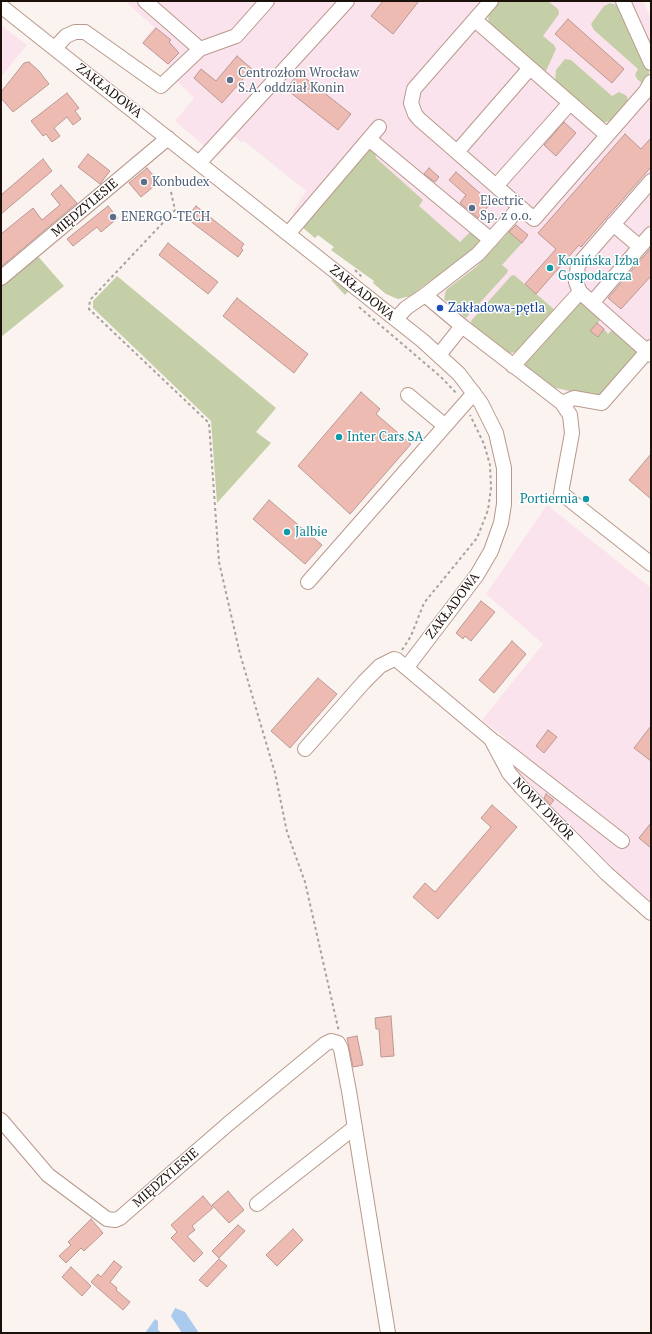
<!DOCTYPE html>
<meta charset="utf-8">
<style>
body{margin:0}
#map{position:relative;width:652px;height:1334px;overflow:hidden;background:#faf3f0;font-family:"PT Serif",serif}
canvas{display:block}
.frame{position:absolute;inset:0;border:2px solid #1b100a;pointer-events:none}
</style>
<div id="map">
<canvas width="652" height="1334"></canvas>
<div class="frame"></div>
</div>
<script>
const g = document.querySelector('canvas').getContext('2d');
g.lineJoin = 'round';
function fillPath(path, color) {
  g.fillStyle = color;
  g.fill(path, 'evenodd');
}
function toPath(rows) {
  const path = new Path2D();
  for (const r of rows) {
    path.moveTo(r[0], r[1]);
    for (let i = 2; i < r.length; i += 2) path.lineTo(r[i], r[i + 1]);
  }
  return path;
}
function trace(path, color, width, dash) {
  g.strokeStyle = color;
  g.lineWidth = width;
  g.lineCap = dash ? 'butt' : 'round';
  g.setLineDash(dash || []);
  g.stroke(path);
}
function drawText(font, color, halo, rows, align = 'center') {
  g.font = font + ' "PT Serif",serif';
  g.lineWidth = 3;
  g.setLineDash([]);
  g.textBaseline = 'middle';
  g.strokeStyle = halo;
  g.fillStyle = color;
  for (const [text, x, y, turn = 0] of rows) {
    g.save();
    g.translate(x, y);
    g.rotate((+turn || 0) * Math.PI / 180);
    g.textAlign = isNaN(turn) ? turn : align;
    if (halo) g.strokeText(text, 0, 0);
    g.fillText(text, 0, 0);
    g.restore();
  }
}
const industrial = toPath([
 [125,1,643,1,651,19,651,338,602,394,568,392,548,386,460,317,462,314,438,293,436,280,434,278,410,296,398,299,386,294,373,283,374,281,331,250,334,247,318,235,315,238,292,213,306,191,244,141,242,143,235,137,217,157,175,121,194,98,177,81,180,75,141,43,154,27],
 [1,25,27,45,1,77],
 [547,505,651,588,651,904,584,842,513,771,505,738,482,720,543,644,486,594]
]);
const green = toPath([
 [497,1,548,1,558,9,559,14,543,36,554,45,556,49,546,71,539,69,489,26,488,13],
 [610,3,620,6,649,72,648,77,643,84,637,79,635,75,638,69,594,30,591,24,604,6],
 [565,59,571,60,612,96,619,92,627,96,628,102,612,120,602,123,555,83,556,70],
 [372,148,375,151,376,158,423,200,419,206,460,242,469,233,475,234,482,238,481,242,471,253,436,281,434,278,410,296,398,299,386,294,373,283,374,281,331,250,334,247,318,235,315,238,302,227,368,149],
 [508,230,522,243,502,265,508,270,507,273,466,318,444,299,446,290,476,267,506,235],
 [35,253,64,286,1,337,1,281],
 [514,275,556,311,518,352,510,353,504,352,472,327,471,321,511,276],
 [117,276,276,408,256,432,271,443,217,503,211,421,93,308,93,301],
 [331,280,338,281,350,289,345,295],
 [582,301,603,317,591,330,598,337,604,329,608,334,614,328,635,348,637,354,602,394,592,396,548,386,526,370,524,362,576,303]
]);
const water = toPath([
 [175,1308,185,1312,199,1333,182,1333,171,1316],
 [155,1319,158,1321,158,1330,162,1333,145,1333]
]);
const building = toPath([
 [383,1,419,1,393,34,371,16,383,1],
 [568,19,624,69,612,83,555,34,568,19],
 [156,28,171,40,169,42,179,53,168,64,143,43,156,28],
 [237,56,252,69,222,103,194,78,201,69,216,81,237,56],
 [29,62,39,71,49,84,13,112,1,98,1,92,24,63,29,62],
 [299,73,351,114,338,130,286,89,299,73],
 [67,93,79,108,75,111,81,119,73,125,67,117,54,128,60,136,52,142,46,134,43,136,31,121,67,93],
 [564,122,576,133,556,156,544,145,564,122],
 [625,134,641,149,651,138,651,167,581,247,579,245,536,294,525,284,556,249,538,233,625,134],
 [88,154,110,171,100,184,78,167,88,154],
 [43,159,52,171,1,214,1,195,43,159],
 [147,168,159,182,141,197,129,183,147,168],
 [429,168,439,177,435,182,424,174,429,168],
 [456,172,491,203,478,218,460,203,466,195,449,180,456,172],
 [61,185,77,203,1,267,1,234,33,208,42,220,60,205,51,194,61,185],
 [108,206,118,218,101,232,97,227,73,246,67,239,108,206],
 [196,206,244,244,241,248,243,250,238,257,186,218,196,206],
 [516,225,528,235,522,243,509,232,516,225],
 [168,243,218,282,208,294,159,255,168,243],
 [651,248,651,276,621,309,608,298,651,248],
 [237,298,308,354,294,373,223,316,237,298],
 [597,323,604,329,598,337,590,331,597,323],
 [361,392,380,409,376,414,411,444,350,514,298,466,361,392],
 [651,454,651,499,629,480,651,454],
 [269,500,322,545,305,564,253,519,269,500],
 [481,601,495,612,471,641,465,636,463,639,456,633,481,601],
 [512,641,526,654,494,693,479,680,512,641],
 [318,678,337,694,290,748,271,731,318,678],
 [651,726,651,761,634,748,651,726],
 [548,730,557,737,544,753,536,746,548,730],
 [546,794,554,800,550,805,544,798,546,794],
 [492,805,517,827,438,919,413,897,425,883,435,892,491,827,481,818,492,805],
 [651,823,651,848,639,838,651,823],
 [391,1016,394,1056,381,1057,379,1029,376,1029,375,1018,391,1016],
 [357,1036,363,1065,353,1067,347,1038,357,1036],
 [228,1191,244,1210,229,1223,212,1205,228,1191],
 [203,1196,213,1208,192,1226,195,1230,187,1236,203,1253,194,1262,171,1238,177,1232,171,1225,203,1196],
 [91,1219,103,1233,84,1251,81,1248,66,1263,59,1256,71,1245,68,1242,91,1219],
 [238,1225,245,1231,219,1258,212,1251,238,1225],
 [293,1229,303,1240,277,1266,266,1255,293,1229],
 [219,1259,227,1266,207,1287,199,1280,219,1259],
 [114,1261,122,1267,110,1282,117,1288,116,1290,130,1302,123,1310,91,1282,98,1274,101,1277,114,1261],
 [71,1267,91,1286,82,1296,62,1277,71,1267]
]);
const path = toPath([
 [171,192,175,210,90,300,89,309,209,423,219,562,240,654,275,773,287,832,305,882,339,1032],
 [355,270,363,278],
 [359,307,441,377,457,394],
 [402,650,411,636,424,603,477,538,488,510,491,488,490,465,484,444,470,415]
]);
const minor = toPath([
 [145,1,200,49],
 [491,1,414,89,411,103,415,114,419,119,520,207],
 [623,1,651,63],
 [1,6,423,341,459,374,481,403,496,433,504,468,504,504,501,523,491,551,477,575,407,667],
 [475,20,607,135],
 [55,48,66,36,75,32,85,32,161,86,200,49,236,36,267,1],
 [369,139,491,240],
 [457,152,530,68],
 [199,163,347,1],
 [496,186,570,103],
 [613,224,640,247],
 [288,234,379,127],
 [1,278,168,138],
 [580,292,576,282,578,265,651,181],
 [425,295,478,254,520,207,534,219,646,91,651,82],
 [592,303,651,234],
 [396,319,406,308,425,295,462,326,439,355],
 [462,326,562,403,570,415,572,433,561,493,651,564],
 [513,366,580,292,651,355],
 [408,395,444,425],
 [562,403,574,398,602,403,651,347],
 [308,582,474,393],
 [495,742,622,841],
 [305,749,364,682,380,666,394,659,397,660,491,739,509,773,521,787,606,873,651,913],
 [1,1120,48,1175,107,1219,115,1220,120,1218,228,1124,325,1044,331,1041,338,1043,341,1049,349,1091,388,1333],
 [257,1204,355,1127]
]);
const markers = [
 [230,80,4,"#5c6f8a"],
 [144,182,4,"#5c6f8a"],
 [472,208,4,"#5c6f8a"],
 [113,217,4,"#5c6f8a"],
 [550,268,4,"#0f9aa8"],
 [440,308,4,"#1a4fb4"],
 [339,437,4,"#0f9aa8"],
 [586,499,4,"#0f9aa8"],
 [287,532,4,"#0f9aa8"]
];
const serviceNames = [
 ["Centrozłom Wrocław",238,73],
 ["S.A. oddział Konin",238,88],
 ["Konbudex",152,182],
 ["Electric",480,201],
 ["Sp. z o.o.",480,216],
 ["ENERGO-TECH",121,217]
];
const streetNames = [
 ["ZAKŁADOWA",109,91,38],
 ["MIĘDZYLESIE",85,208,-40],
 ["ZAKŁADOWA",362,293,39],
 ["ZAKŁADOWA",453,606,-53],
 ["NOWY DWÓR",543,809,46],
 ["MIĘDZYLESIE",166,1178,-41]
];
const cultureNames = [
 ["Konińska Izba",558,261],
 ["Gospodarcza",558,276],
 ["Inter Cars SA",347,437],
 ["Portiernia",578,499,"right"],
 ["Jalbie",295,532]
];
const transitNames = [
 ["Zakładowa-pętla",448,308]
];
fillPath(industrial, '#fbe3ee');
fillPath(green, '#c4cfa7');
fillPath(water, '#abcbee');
fillPath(building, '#eebbb2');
trace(building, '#bb9892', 1);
trace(minor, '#b9998b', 16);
trace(path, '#a9a19d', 2, [3, 3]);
trace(minor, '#fff', 14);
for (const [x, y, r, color] of markers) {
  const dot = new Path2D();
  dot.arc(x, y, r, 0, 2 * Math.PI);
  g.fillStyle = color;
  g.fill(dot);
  trace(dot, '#fff', 1.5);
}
drawText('13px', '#4e5e75', '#fff', serviceNames, 'left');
drawText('13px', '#1b100a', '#fff', streetNames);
drawText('13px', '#0d838f', '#fff', cultureNames, 'left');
drawText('13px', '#164399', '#fff', transitNames, 'left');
</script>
